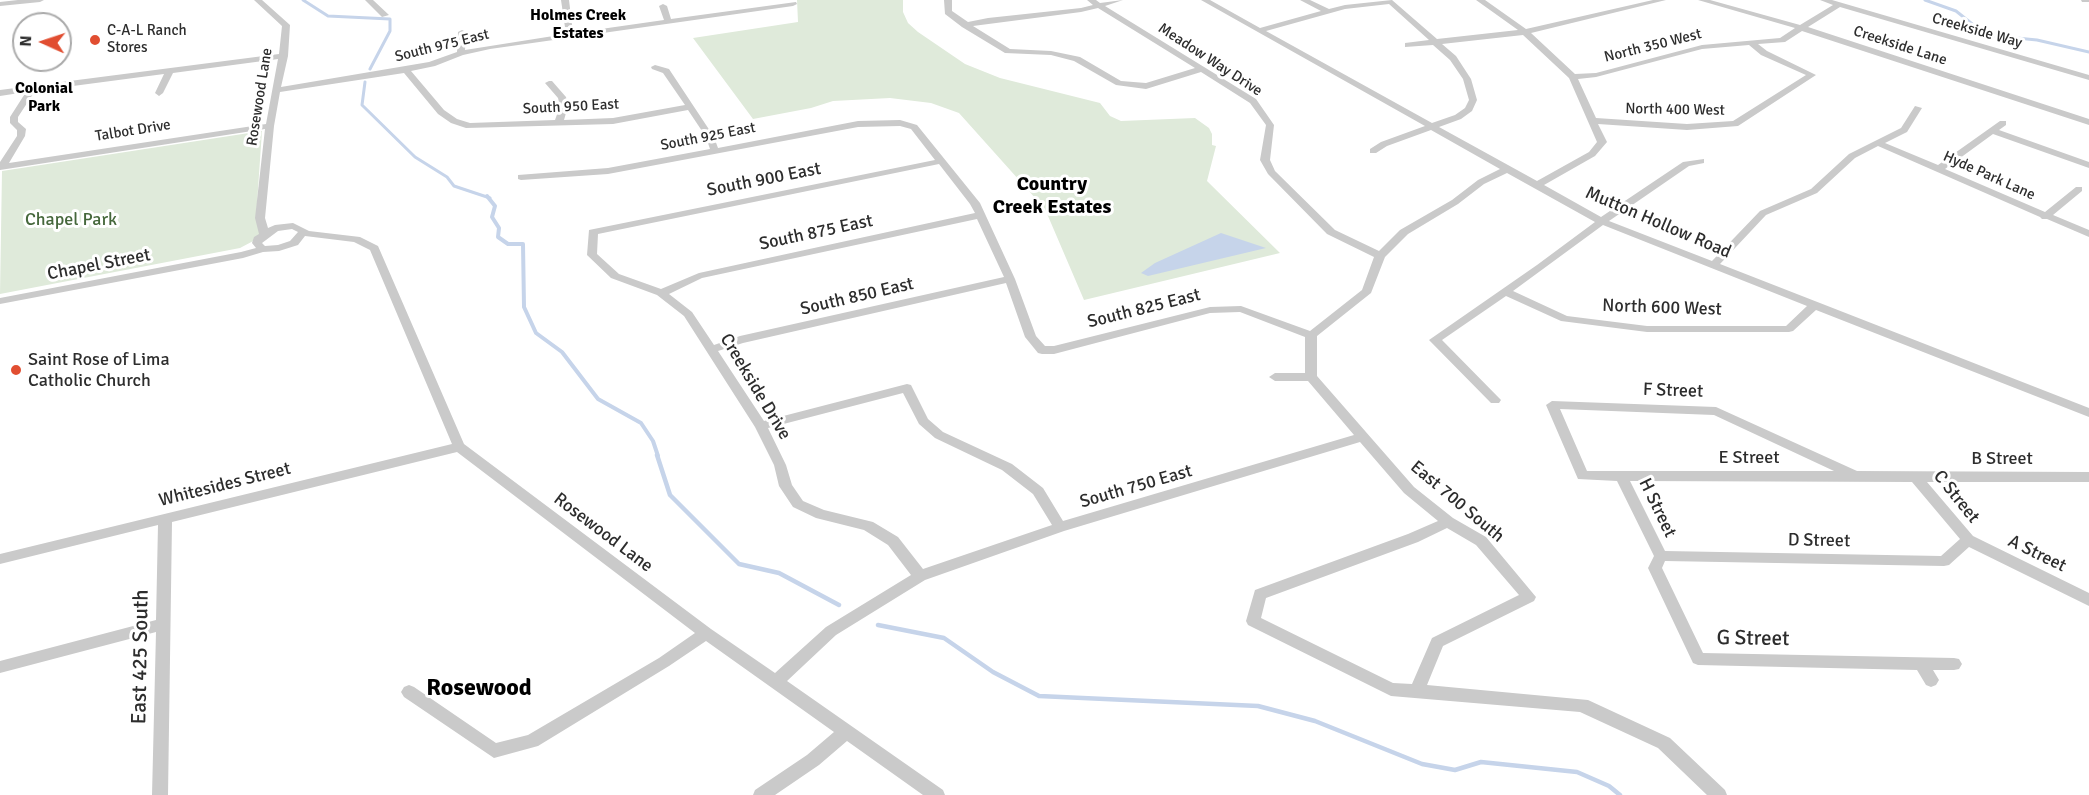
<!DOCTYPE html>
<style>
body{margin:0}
#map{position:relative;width:2089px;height:795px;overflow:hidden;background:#fff;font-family:Signika,sans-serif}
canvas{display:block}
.north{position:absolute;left:12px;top:12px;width:60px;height:60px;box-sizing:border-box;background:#fff;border:2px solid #ababab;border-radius:50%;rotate:273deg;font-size:16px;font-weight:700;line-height:24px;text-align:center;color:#2d2d2d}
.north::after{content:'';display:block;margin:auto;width:21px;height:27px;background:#e14e31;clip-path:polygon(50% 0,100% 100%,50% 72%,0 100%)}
</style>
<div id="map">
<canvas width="2089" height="795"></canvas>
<div class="north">N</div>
</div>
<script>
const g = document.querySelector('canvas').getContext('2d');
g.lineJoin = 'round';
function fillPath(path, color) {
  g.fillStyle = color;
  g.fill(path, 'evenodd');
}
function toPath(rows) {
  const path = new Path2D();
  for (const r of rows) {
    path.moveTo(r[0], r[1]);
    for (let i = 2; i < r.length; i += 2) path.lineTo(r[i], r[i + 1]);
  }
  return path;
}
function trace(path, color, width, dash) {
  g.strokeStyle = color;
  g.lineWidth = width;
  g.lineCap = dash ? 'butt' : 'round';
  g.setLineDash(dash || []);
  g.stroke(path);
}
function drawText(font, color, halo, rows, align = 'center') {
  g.font = font + ' Signika,sans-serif';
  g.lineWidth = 6;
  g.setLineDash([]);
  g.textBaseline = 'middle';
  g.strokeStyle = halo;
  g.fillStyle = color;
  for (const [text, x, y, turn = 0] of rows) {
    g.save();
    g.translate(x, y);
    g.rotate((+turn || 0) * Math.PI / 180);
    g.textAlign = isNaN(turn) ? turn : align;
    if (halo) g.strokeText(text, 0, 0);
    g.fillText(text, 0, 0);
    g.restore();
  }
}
const green = toPath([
 [797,0,903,0,903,12,908,23,918,32,965,64,1000,78,1100,103,1110,116,1121,121,1195,118,1209,128,1212,134,1212,145,1216,146,1207,181,1280,253,1084,300,1045,209,959,113,931,103,890,98,833,101,811,108,753,119,693,38,798,22],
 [262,131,256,218,264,229,257,239,240,248,0,294,2,171]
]);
const water = toPath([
 [1221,233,1266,248,1148,276,1141,273,1155,263]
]);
const streamFar2 = toPath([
 [303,0,328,16,390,19,390,31,370,69],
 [1925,0,1956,11,1986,35,2037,40,2089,52],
 [365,82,362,105,415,157,447,177,454,186,490,198]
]);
const streamFar1 = toPath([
 [487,196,495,206,492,217,499,228,498,237,508,244,523,244,524,307,536,333,562,352,598,399,641,423,653,441,658,456]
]);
const stream = toPath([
 [657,455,670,495,739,564,779,573,839,605],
 [878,625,944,638,993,672,1039,696,1258,706,1315,721,1422,764,1455,770,1481,762,1577,772,1609,786,1620,795]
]);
const minor = toPath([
 [18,0,44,0,40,2,0,6,0,2,18,0],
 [254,0,262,0,290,25,288,56,281,87,429,62,457,52,458,32,462,30,466,32,465,50,566,34,561,0,569,0,573,33,664,20,659,6,663,4,667,6,671,19,796,2,797,4,793,6,490,49,463,55,435,66,411,71,444,110,457,119,470,123,555,120,560,106,558,98,545,83,549,81,552,81,566,97,568,106,564,120,613,118,685,105,663,73,652,69,651,67,655,65,669,69,714,137,718,148,858,121,900,120,917,125,980,203,1015,279,1036,336,1045,346,1054,346,1210,307,1241,306,1310,331,1362,290,1374,257,1327,234,1268,174,1260,160,1266,125,1250,103,1201,72,1146,89,1116,85,1074,61,1051,55,1005,53,962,27,945,14,944,0,952,0,952,11,968,22,988,18,1081,8,1093,5,1087,0,1096,0,1100,3,1123,0,1105,6,1256,99,1274,125,1270,160,1275,171,1335,230,1379,251,1400,230,1452,200,1478,180,1500,169,1431,130,1387,146,1376,153,1370,153,1370,149,1381,142,1425,126,1201,0,1210,0,1260,28,1321,11,1300,0,1310,0,1329,9,1345,5,1392,0,1437,39,1518,30,1476,0,1485,0,1526,29,1653,0,1666,0,1531,33,1575,74,1596,73,1702,45,1780,38,1795,28,1698,0,1710,0,1800,25,1833,5,1820,0,1832,0,2089,75,2089,80,1840,7,1808,27,2089,119,2089,125,1802,31,1785,42,1758,44,1767,51,1816,75,1738,126,1687,130,1598,124,1607,142,1595,156,1544,185,1601,217,1683,162,1704,159,1704,163,1689,166,1609,221,1712,261,1760,211,1811,189,1849,154,1901,128,1915,106,1922,108,1907,132,1885,143,1938,165,2000,121,2006,121,2006,125,1999,130,2089,162,2089,168,1993,134,1945,169,2045,212,2076,187,2082,187,2082,191,2053,215,2089,230,2089,237,2047,219,2042,219,2040,217,1878,146,1855,158,1817,193,1766,215,1720,264,2089,408,2089,417,1816,310,1793,331,1789,332,1647,332,1561,321,1506,296,1442,340,1501,400,1499,403,1491,403,1429,340,1537,265,1595,222,1507,173,1484,184,1458,204,1408,234,1385,257,1371,293,1317,336,1317,376,1414,487,1453,518,1486,537,1536,597,1534,601,1443,646,1427,685,1588,700,1670,738,1725,790,1727,795,1707,795,1658,748,1580,712,1391,696,1248,625,1246,621,1255,590,1408,534,1438,521,1404,493,1360,442,1064,531,925,580,836,635,787,681,943,790,945,795,923,795,847,741,819,765,775,795,753,795,755,790,807,755,834,732,706,641,669,666,538,746,494,758,404,697,401,692,404,687,409,685,414,687,496,743,528,735,659,658,695,633,457,452,172,522,168,795,152,795,156,632,0,673,0,661,156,620,158,525,0,564,0,554,452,444,370,250,354,242,305,236,298,245,279,251,263,252,243,258,0,304,0,298,241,252,256,248,252,243,254,237,259,234,255,218,265,129,0,170,0,162,17,136,17,130,10,123,10,117,26,92,0,96,0,90,279,54,282,26,254,0],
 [1389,4,1429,40,1405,43,1405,47,1433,45,1450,60,1463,79,1469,100,1465,108,1455,115,1432,123,1266,31,1345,9,1389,4],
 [1098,8,1195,68,1146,83,1121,81,1080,57,1051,51,1010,49,973,26,1081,12,1098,8],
 [1523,35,1569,78,1597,142,1589,152,1537,181,1439,127,1461,119,1472,111,1477,100,1471,79,1456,56,1442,44,1523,35],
 [1749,45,1761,55,1806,75,1733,121,1687,124,1596,118,1578,79,1596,77,1702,49,1749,45],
 [278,59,266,124,9,163,25,136,26,129,18,122,18,117,35,91,164,74,155,93,159,96,163,93,173,73,278,59],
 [404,73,438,114,451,123,466,128,613,124,688,110,706,137,710,149,608,168,518,175,518,179,521,180,608,174,858,127,900,126,911,129,935,160,589,230,587,255,611,278,657,295,684,316,755,427,774,465,779,486,793,507,816,518,864,530,888,545,911,575,826,627,775,673,711,629,464,444,378,246,360,237,309,231,293,223,275,225,268,228,265,218,274,126,280,92,404,73],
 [939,164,970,204,975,213,699,273,661,289,619,274,597,254,598,234,939,164],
 [977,219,1004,277,740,336,714,345,692,312,669,294,702,278,977,219],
 [1603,225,1807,306,1786,326,1647,326,1567,316,1513,291,1603,225],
 [292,229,298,232,290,241,278,245,265,246,262,243,278,231,292,229],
 [1006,283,1025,337,1038,353,1042,354,1054,354,1210,313,1240,312,1305,337,1305,373,1275,373,1269,377,1275,381,1308,381,1354,435,1063,521,1043,488,1012,464,943,432,928,419,911,385,907,384,764,421,718,351,743,343,1006,283],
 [903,393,919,424,935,438,1002,470,1033,494,1052,525,923,569,898,537,873,522,824,510,803,501,792,485,786,465,768,428,903,393],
 [1447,528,1476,545,1519,595,1432,638,1412,684,1393,683,1261,618,1266,598,1418,542,1447,528],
 [365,0,373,0,389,15,382,17,365,0],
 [2081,0,2089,0,2089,2,2082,2,2081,0],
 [1552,401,1716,407,1857,471,2089,472,2089,482,1927,482,1973,536,2089,593,2089,606,1969,547,1949,565,1944,566,1665,561,1662,568,1703,653,1954,658,1959,659,1962,664,1959,669,1954,670,1933,670,1939,680,1936,685,1931,687,1926,685,1917,670,1698,665,1693,663,1648,568,1654,556,1617,481,1578,479,1546,405,1552,401],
 [1560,409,1714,415,1834,471,1587,471,1560,409],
 [1630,481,1912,482,1960,539,1941,556,1665,551,1630,481]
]);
const markers = [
 [95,40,6,"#e14e31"],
 [16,370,6,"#e14e31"]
];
const farPoinames = [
 ["C-A-L Ranch",107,31],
 ["Stores",107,48]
];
const farStreetnames = [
 ["Creekside Way",1977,31,16],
 ["South 975 East",442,46,-14],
 ["North 350 West",1653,46,-14],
 ["Creekside Lane",1900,46,18],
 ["Meadow Way Drive",1210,60,33],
 ["Rosewood Lane",260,97,-81],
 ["South 950 East",571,107,-3],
 ["North 400 West",1675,110,1],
 ["Talbot Drive",133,131,-9],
 ["South 925 East",708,137,-11],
 ["Hyde Park Lane",1989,176,24]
];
const farNeighbourhoodnames = [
 ["Holmes Creek",578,16],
 ["Estates",578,34],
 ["Colonial",44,89],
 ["Park",44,107]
];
const streetNames = [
 ["South 900 East",764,180,-11],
 ["Mutton Hollow Road",1658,223,23],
 ["South 875 East",816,233,-12],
 ["Chapel Street",99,265,-11],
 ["South 850 East",857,297,-13],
 ["North 600 West",1662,308,2],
 ["South 825 East",1144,309,-14],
 ["Creekside Drive",755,387,59],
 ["F Street",1673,391,2],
 ["E Street",1749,458],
 ["B Street",2002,459],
 ["Whitesides Street",225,485,-14],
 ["South 750 East",1136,487,-16],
 ["C Street",1956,497,51],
 ["East 700 South",1457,502,40],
 ["H Street",1657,508,64],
 ["Rosewood Lane",603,533,37],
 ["D Street",1819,541,1],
 ["A Street",2037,554,26]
];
const parkNames = [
 ["Chapel Park",71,220]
];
const poiNames = [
 ["Saint Rose of Lima",28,360],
 ["Catholic Church",28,381]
];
const neighbourhoodNames = [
 ["Country",1052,185],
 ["Creek Estates",1052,208]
];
const nearStreetnames = [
 ["G Street",1753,639,1],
 ["East 425 South",141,657,-89]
];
const nearNeighbourhoodnames = [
 ["Rosewood",479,689]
];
fillPath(green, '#dfeada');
fillPath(water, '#c6d4ea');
trace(streamFar2, '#c6d4ea', 3);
trace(streamFar1, '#c6d4ea', 4);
trace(stream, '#c6d4ea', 4.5);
fillPath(minor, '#cacaca');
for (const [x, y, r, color] of markers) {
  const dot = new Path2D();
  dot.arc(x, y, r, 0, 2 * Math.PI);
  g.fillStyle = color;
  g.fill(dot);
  trace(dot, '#fff', 2);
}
drawText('15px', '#2d2d2d', '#fff', farPoinames, 'left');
drawText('15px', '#2d2d2d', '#fff', farStreetnames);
drawText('bold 16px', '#000', '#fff', farNeighbourhoodnames);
drawText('18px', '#2d2d2d', '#fff', streetNames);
drawText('18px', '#45673b', '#fff', parkNames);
drawText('18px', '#2d2d2d', '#fff', poiNames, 'left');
drawText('bold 20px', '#000', '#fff', neighbourhoodNames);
drawText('21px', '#2d2d2d', '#fff', nearStreetnames);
drawText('bold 24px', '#000', '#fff', nearNeighbourhoodnames);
</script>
